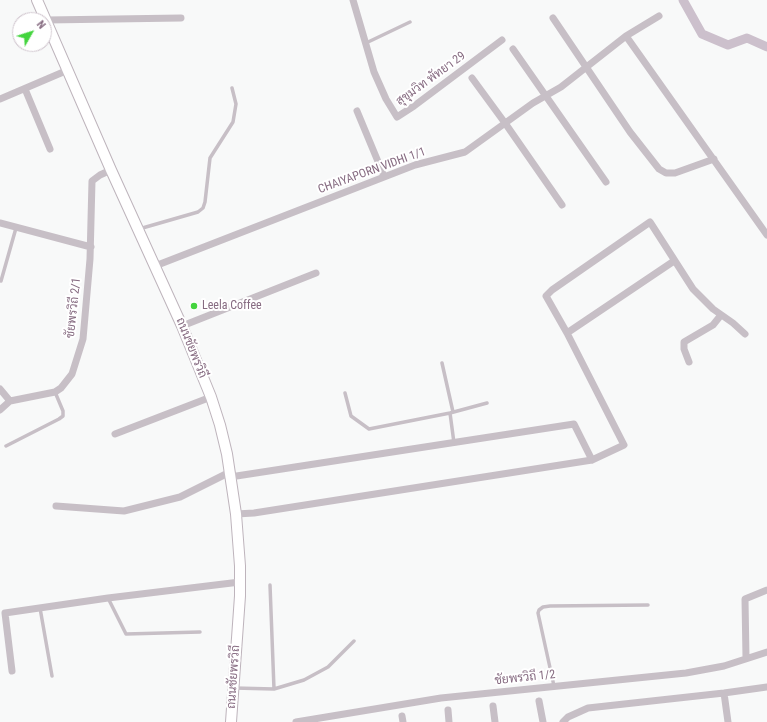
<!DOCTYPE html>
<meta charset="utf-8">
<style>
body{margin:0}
#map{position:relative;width:767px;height:722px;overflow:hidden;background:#f8f9f9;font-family:"Roboto Condensed",sans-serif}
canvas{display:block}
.north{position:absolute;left:12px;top:12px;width:40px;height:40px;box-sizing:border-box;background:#fff;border:1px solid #cfc4cd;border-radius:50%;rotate:51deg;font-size:11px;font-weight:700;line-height:16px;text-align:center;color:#866b81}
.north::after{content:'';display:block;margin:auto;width:14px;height:18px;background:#43d43d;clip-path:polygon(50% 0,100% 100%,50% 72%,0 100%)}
</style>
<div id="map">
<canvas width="767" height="722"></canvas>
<div class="north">N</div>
</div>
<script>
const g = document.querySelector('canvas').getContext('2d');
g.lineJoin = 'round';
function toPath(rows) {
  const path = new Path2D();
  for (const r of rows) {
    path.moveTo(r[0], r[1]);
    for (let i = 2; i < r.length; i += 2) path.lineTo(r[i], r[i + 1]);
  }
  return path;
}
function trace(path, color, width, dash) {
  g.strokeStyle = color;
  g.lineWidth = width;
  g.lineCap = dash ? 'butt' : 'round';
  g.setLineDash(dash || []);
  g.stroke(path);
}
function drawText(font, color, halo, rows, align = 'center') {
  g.font = font + ' "Roboto Condensed",Sarabun,sans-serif';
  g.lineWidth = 4;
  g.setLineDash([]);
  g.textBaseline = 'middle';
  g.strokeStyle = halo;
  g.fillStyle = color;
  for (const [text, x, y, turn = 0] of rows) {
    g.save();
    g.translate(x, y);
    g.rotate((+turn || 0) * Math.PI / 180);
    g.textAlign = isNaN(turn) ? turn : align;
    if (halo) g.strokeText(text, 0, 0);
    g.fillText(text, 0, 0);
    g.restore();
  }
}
const canal = toPath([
 [683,0,702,34,728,45,747,38,767,47]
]);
const lane = toPath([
 [366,43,410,22],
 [139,229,198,212,203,208,205,202,210,158,233,122,236,104,232,88],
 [1,281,16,228],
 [442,363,453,412],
 [345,393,351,416,369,429,450,413,487,403],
 [450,413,454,443],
 [6,446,59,419,63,416,63,411,55,392],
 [270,585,274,689],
 [108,598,126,634,200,632],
 [40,608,52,676],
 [554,686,538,613,539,610,543,607,550,606,648,605],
 [234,688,274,689,304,680,328,667,354,641]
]);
const street = toPath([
 [353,0,374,72,386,99,397,117,414,106,502,40],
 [553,18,630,132,659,169,666,173,675,173,714,159],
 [47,20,181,18],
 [626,36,767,235],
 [513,49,606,182],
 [472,78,505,123,562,205],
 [25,89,50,149],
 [0,99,68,70],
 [357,111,384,176],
 [0,223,91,247],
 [155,266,415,165,465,152,533,103,561,87,626,36,659,16],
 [182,326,316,273],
 [567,333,674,261],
 [689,362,684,349,684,342,713,325,721,315],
 [0,389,10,401],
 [0,410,10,401,55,392,61,388,72,374,83,339,90,259,92,181,100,175,111,170],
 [115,434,211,397],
 [230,477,574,424,592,460],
 [56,506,124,511,180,497,230,472],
 [236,514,254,513,592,460,624,445,567,333,546,296,552,290,650,222,693,289,713,309,733,323,745,334],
 [746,658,745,599,767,590],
 [12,671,5,613,108,598,240,582],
 [724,693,728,722],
 [539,701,543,722],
 [493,706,495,722],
 [448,710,449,722],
 [402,716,403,722],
 [296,722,441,698,686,673,724,666,767,652],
 [563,722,568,717,588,708,724,693,767,687]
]);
const secondary = toPath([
 [37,0,111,170,182,326,211,397,220,425,227,454,236,514,240,566,240,596,231,722]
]);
const markers = [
 [194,306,4,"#43d43d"]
];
const streetNames = [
 ["สุขุมวิท พัทยา 29",431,79,-36],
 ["CHAIYAPORN VIDHI 1/1",372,171,-20],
 ["ชัยพรวิถี 2/1",74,308,-84],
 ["ถนนชัยพรวิถี",191,348,68],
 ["ถนนชัยพรวิถี",234,677,-86],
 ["ชัยพรวิถี 1/2",525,678,-6]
];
const poiNames = [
 ["Leela Coffee",202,306]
];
trace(canal, '#ccc0cc', 9);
trace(secondary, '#beb4bc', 12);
trace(lane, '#c7bfc6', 3.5);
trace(street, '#c7bfc6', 7);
trace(secondary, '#fff', 10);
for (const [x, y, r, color] of markers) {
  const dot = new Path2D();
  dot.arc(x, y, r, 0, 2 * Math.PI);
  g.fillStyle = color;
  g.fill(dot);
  trace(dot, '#fff', 1.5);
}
drawText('12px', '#866b81', '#fff', streetNames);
drawText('12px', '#866b81', '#fff', poiNames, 'left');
</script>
